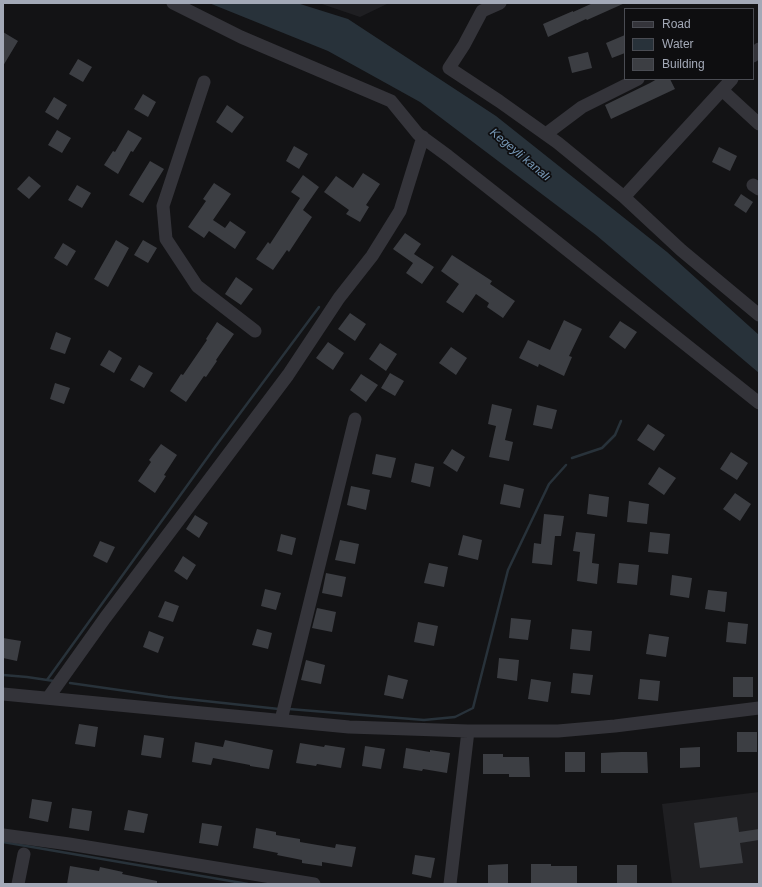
<!DOCTYPE html>
<meta charset="utf-8">
<style>
body{margin:0}
#map{position:relative;width:762px;height:887px;overflow:hidden;background:#131315;font-family:Arial,sans-serif}
canvas{display:block}
.frame{position:absolute;inset:0;border:4px solid #a3a9b7;pointer-events:none}
.legend{position:absolute;left:624px;top:8px;width:130px;height:72px;box-sizing:border-box;background:#0e0e10;border:1px solid #4a4c53;margin:0;padding:5px 7px;list-style:none;font-size:12px;color:#a3a9b7}
.legend li{display:flex;align-items:center;gap:8px;height:20px}
.legend b{width:20px;border:1px solid #4a4c53}
</style>
<div id="map">
<canvas width="762" height="887"></canvas>
<div class="frame"></div>
<ul class="legend">
<li><b style="height:5px;background:#34343a"></b>Road</li>
<li><b style="height:11px;background:#28323a"></b>Water</li>
<li><b style="height:11px;background:#3c3e43"></b>Building</li>
</ul>
</div>
<script>
const g = document.querySelector('canvas').getContext('2d');
g.lineJoin = 'round';
function fillPath(path, color) {
  g.fillStyle = color;
  g.fill(path, 'evenodd');
}
function toPath(rows) {
  const path = new Path2D();
  for (const r of rows) {
    path.moveTo(r[0], r[1]);
    for (let i = 2; i < r.length; i += 2) path.lineTo(r[i], r[i + 1]);
  }
  return path;
}
function trace(path, color, width, dash) {
  g.strokeStyle = color;
  g.lineWidth = width;
  g.lineCap = dash ? 'butt' : 'round';
  g.setLineDash(dash || []);
  g.stroke(path);
}
function drawText(font, color, halo, rows, align = 'center') {
  g.font = font + ' Arial,sans-serif';
  g.lineWidth = 3.5;
  g.setLineDash([]);
  g.textBaseline = 'middle';
  g.strokeStyle = halo;
  g.fillStyle = color;
  for (const [text, x, y, turn = 0] of rows) {
    g.save();
    g.translate(x, y);
    g.rotate((+turn || 0) * Math.PI / 180);
    g.textAlign = isNaN(turn) ? turn : align;
    if (halo) g.strokeText(text, 0, 0);
    g.fillText(text, 0, 0);
    g.restore();
  }
}
const built = toPath([
 [319,3,389,3,360,17],
 [759,792,759,884,672,884,662,804]
]);
const water = toPath([
 [209,3,297,3,348,19,496,116,667,252,759,335,759,373,596,235,420,102,328,51]
]);
const stream = toPath([
 [572,458,602,448,615,435,621,421],
 [3,675,27,677,54,681],
 [47,680,215,447,319,307],
 [70,683,168,697,279,709],
 [289,709,424,720,455,717,473,708,508,570,549,484,566,465],
 [3,842,248,884]
]);
const building = toPath([
 [593,3,625,3,587,20,586,19,548,37,543,24,573,11,573,12],
 [3,32,18,41,3,66],
 [625,35,625,53,612,58,606,43],
 [588,52,592,68,572,73,568,57],
 [78,59,92,67,83,82,69,74],
 [657,79,670,79,675,89,611,119,605,105,650,83],
 [143,94,156,102,148,117,134,109],
 [54,97,67,105,58,120,45,112],
 [227,105,244,117,232,133,216,122],
 [57,130,71,138,62,153,48,145],
 [128,130,142,138,133,152,131,151,118,174,104,165,113,151,115,152],
 [294,146,308,154,299,169,286,161],
 [719,147,737,156,730,171,712,162],
 [150,161,164,169,143,203,129,195],
 [363,173,380,184,366,205,369,207,360,222,346,214,349,210,324,192,336,176,353,188],
 [303,175,319,187,303,210,312,217,289,252,287,250,273,270,256,259,268,242,270,244,300,198,291,192],
 [29,176,41,186,29,199,17,189],
 [214,183,231,194,213,220,225,228,230,221,246,232,235,249,209,231,204,238,188,227,206,201,203,199],
 [77,185,91,193,82,208,68,200],
 [741,194,753,202,746,213,734,205],
 [405,233,421,244,414,254,434,267,422,284,406,273,413,263,393,249],
 [116,240,129,248,108,287,94,279],
 [143,240,157,248,148,263,134,255],
 [63,243,76,251,67,266,54,258],
 [452,255,492,281,490,284,515,301,503,318,487,307,489,303,476,294,463,313,446,302,459,284,441,271],
 [236,277,253,289,241,305,225,294],
 [350,313,366,324,355,341,338,329],
 [564,320,582,329,569,356,572,357,564,376,539,364,538,367,519,358,528,340,550,350],
 [620,321,637,332,625,349,609,337],
 [217,322,234,334,216,360,217,361,206,377,204,376,186,402,170,391,181,374,183,375,207,340,206,339],
 [56,332,71,338,65,354,50,349],
 [328,342,344,353,333,370,316,358],
 [380,343,397,354,386,371,369,359],
 [451,347,467,358,456,375,439,363],
 [109,350,122,358,114,373,100,365],
 [139,365,153,373,144,388,130,380],
 [390,373,404,381,395,396,381,388],
 [361,374,378,385,366,402,350,390],
 [55,383,70,388,64,404,50,399],
 [492,404,512,409,505,440,513,442,509,461,489,457,496,426,488,424],
 [537,405,557,410,552,429,533,425],
 [648,424,665,435,654,451,637,440],
 [161,444,177,455,164,475,166,476,155,493,138,481,151,462,149,460],
 [452,449,465,457,457,472,443,463],
 [731,452,748,463,737,480,720,469],
 [376,454,396,458,391,478,372,474],
 [415,463,434,467,430,487,411,482],
 [659,467,676,478,664,495,648,484],
 [504,484,524,489,520,508,500,504],
 [351,486,370,490,366,510,347,505],
 [735,493,751,504,740,521,723,509],
 [589,494,609,497,607,517,587,514],
 [629,501,649,504,647,524,627,522],
 [544,514,564,516,561,536,555,536,552,565,532,563,534,543,541,544],
 [195,515,208,523,199,538,186,529],
 [576,532,595,534,592,563,599,564,597,584,577,581,580,552,573,551],
 [650,532,670,534,668,554,648,552],
 [281,534,296,538,292,555,277,551],
 [463,535,482,540,478,560,458,555],
 [340,540,359,544,355,564,335,560],
 [100,541,115,547,107,563,93,556],
 [183,556,196,565,187,580,174,571],
 [429,563,448,567,444,587,424,583],
 [619,563,639,565,637,585,617,583],
 [326,573,346,577,342,597,322,593],
 [672,575,692,578,689,598,670,595],
 [265,589,281,593,276,610,261,606],
 [708,590,727,592,725,612,705,609],
 [165,601,179,606,173,622,158,617],
 [317,608,336,612,332,632,312,628],
 [511,618,531,620,528,640,509,638],
 [418,622,438,626,434,646,414,642],
 [728,622,748,624,746,644,726,642],
 [257,629,272,633,268,649,252,645],
 [572,629,592,631,590,651,570,649],
 [149,631,164,637,158,653,143,647],
 [649,634,669,637,666,657,646,654],
 [3,638,21,641,17,661,3,658],
 [499,658,519,660,517,681,497,678],
 [306,660,325,665,321,684,301,680],
 [573,673,593,675,590,695,571,693],
 [388,675,408,680,403,699,384,695],
 [733,677,753,677,753,697,733,697],
 [531,679,551,682,548,702,528,699],
 [640,679,660,681,658,701,638,699],
 [79,724,98,727,95,747,75,744],
 [737,732,757,732,757,752,737,752],
 [144,735,164,738,161,758,141,755],
 [225,740,273,750,269,769,250,766,250,765,213,758,211,765,192,762,195,742,223,747],
 [300,743,324,747,325,745,345,748,341,768,317,764,316,766,296,763],
 [365,746,385,749,381,769,362,766],
 [700,747,700,767,680,768,680,748],
 [406,748,430,752,430,750,450,753,447,773,423,769,422,771,403,768],
 [565,752,585,752,585,772,565,772],
 [621,752,647,752,648,773,601,773,601,753],
 [483,754,503,754,503,757,529,757,530,777,509,777,509,774,483,774],
 [32,799,52,802,48,822,29,818],
 [72,808,92,811,89,831,69,828],
 [128,810,148,814,144,833,124,830],
 [737,817,739,832,759,829,759,840,740,843,743,863,700,868,694,823],
 [202,823,222,826,218,846,199,843],
 [256,828,276,832,276,835,300,839,300,842,335,848,336,844,356,847,352,867,322,862,322,866,302,863,302,860,277,855,278,853,253,848],
 [415,855,435,858,431,878,412,874],
 [508,864,508,884,488,884,488,865],
 [531,864,551,864,551,866,577,866,577,884,531,884],
 [617,865,637,865,637,884,617,884],
 [70,866,99,871,100,867,123,872,122,874,157,881,157,884,67,884]
]);
const minor = toPath([
 [173,3,241,37,391,101,418,134,448,156,547,234,759,403],
 [500,3,482,11,464,45,449,68,499,101,558,143,624,197,681,250,759,315],
 [753,56,759,49],
 [204,82,163,206,166,239,197,286,255,331],
 [722,90,759,124],
 [546,134,582,107,638,79],
 [753,185,759,189],
 [624,197,732,79],
 [3,694,349,727,468,731,558,731,615,726,759,708],
 [48,698,105,618,288,375,339,298,372,256,400,211,423,137],
 [281,720,355,419],
 [3,835,69,844,314,884],
 [18,884,24,854],
 [450,884,468,731]
]);
const waterNames = [
 ["Kegeyli kanalı",520,155,40]
];
fillPath(built, '#1f1f22');
fillPath(water, '#28323a');
trace(stream, '#28323a', 2.5);
fillPath(building, '#3c3e43');
trace(minor, '#34343a', 13);
drawText('italic 12px', '#7697b5', '#0e0e10', waterNames);
</script>
